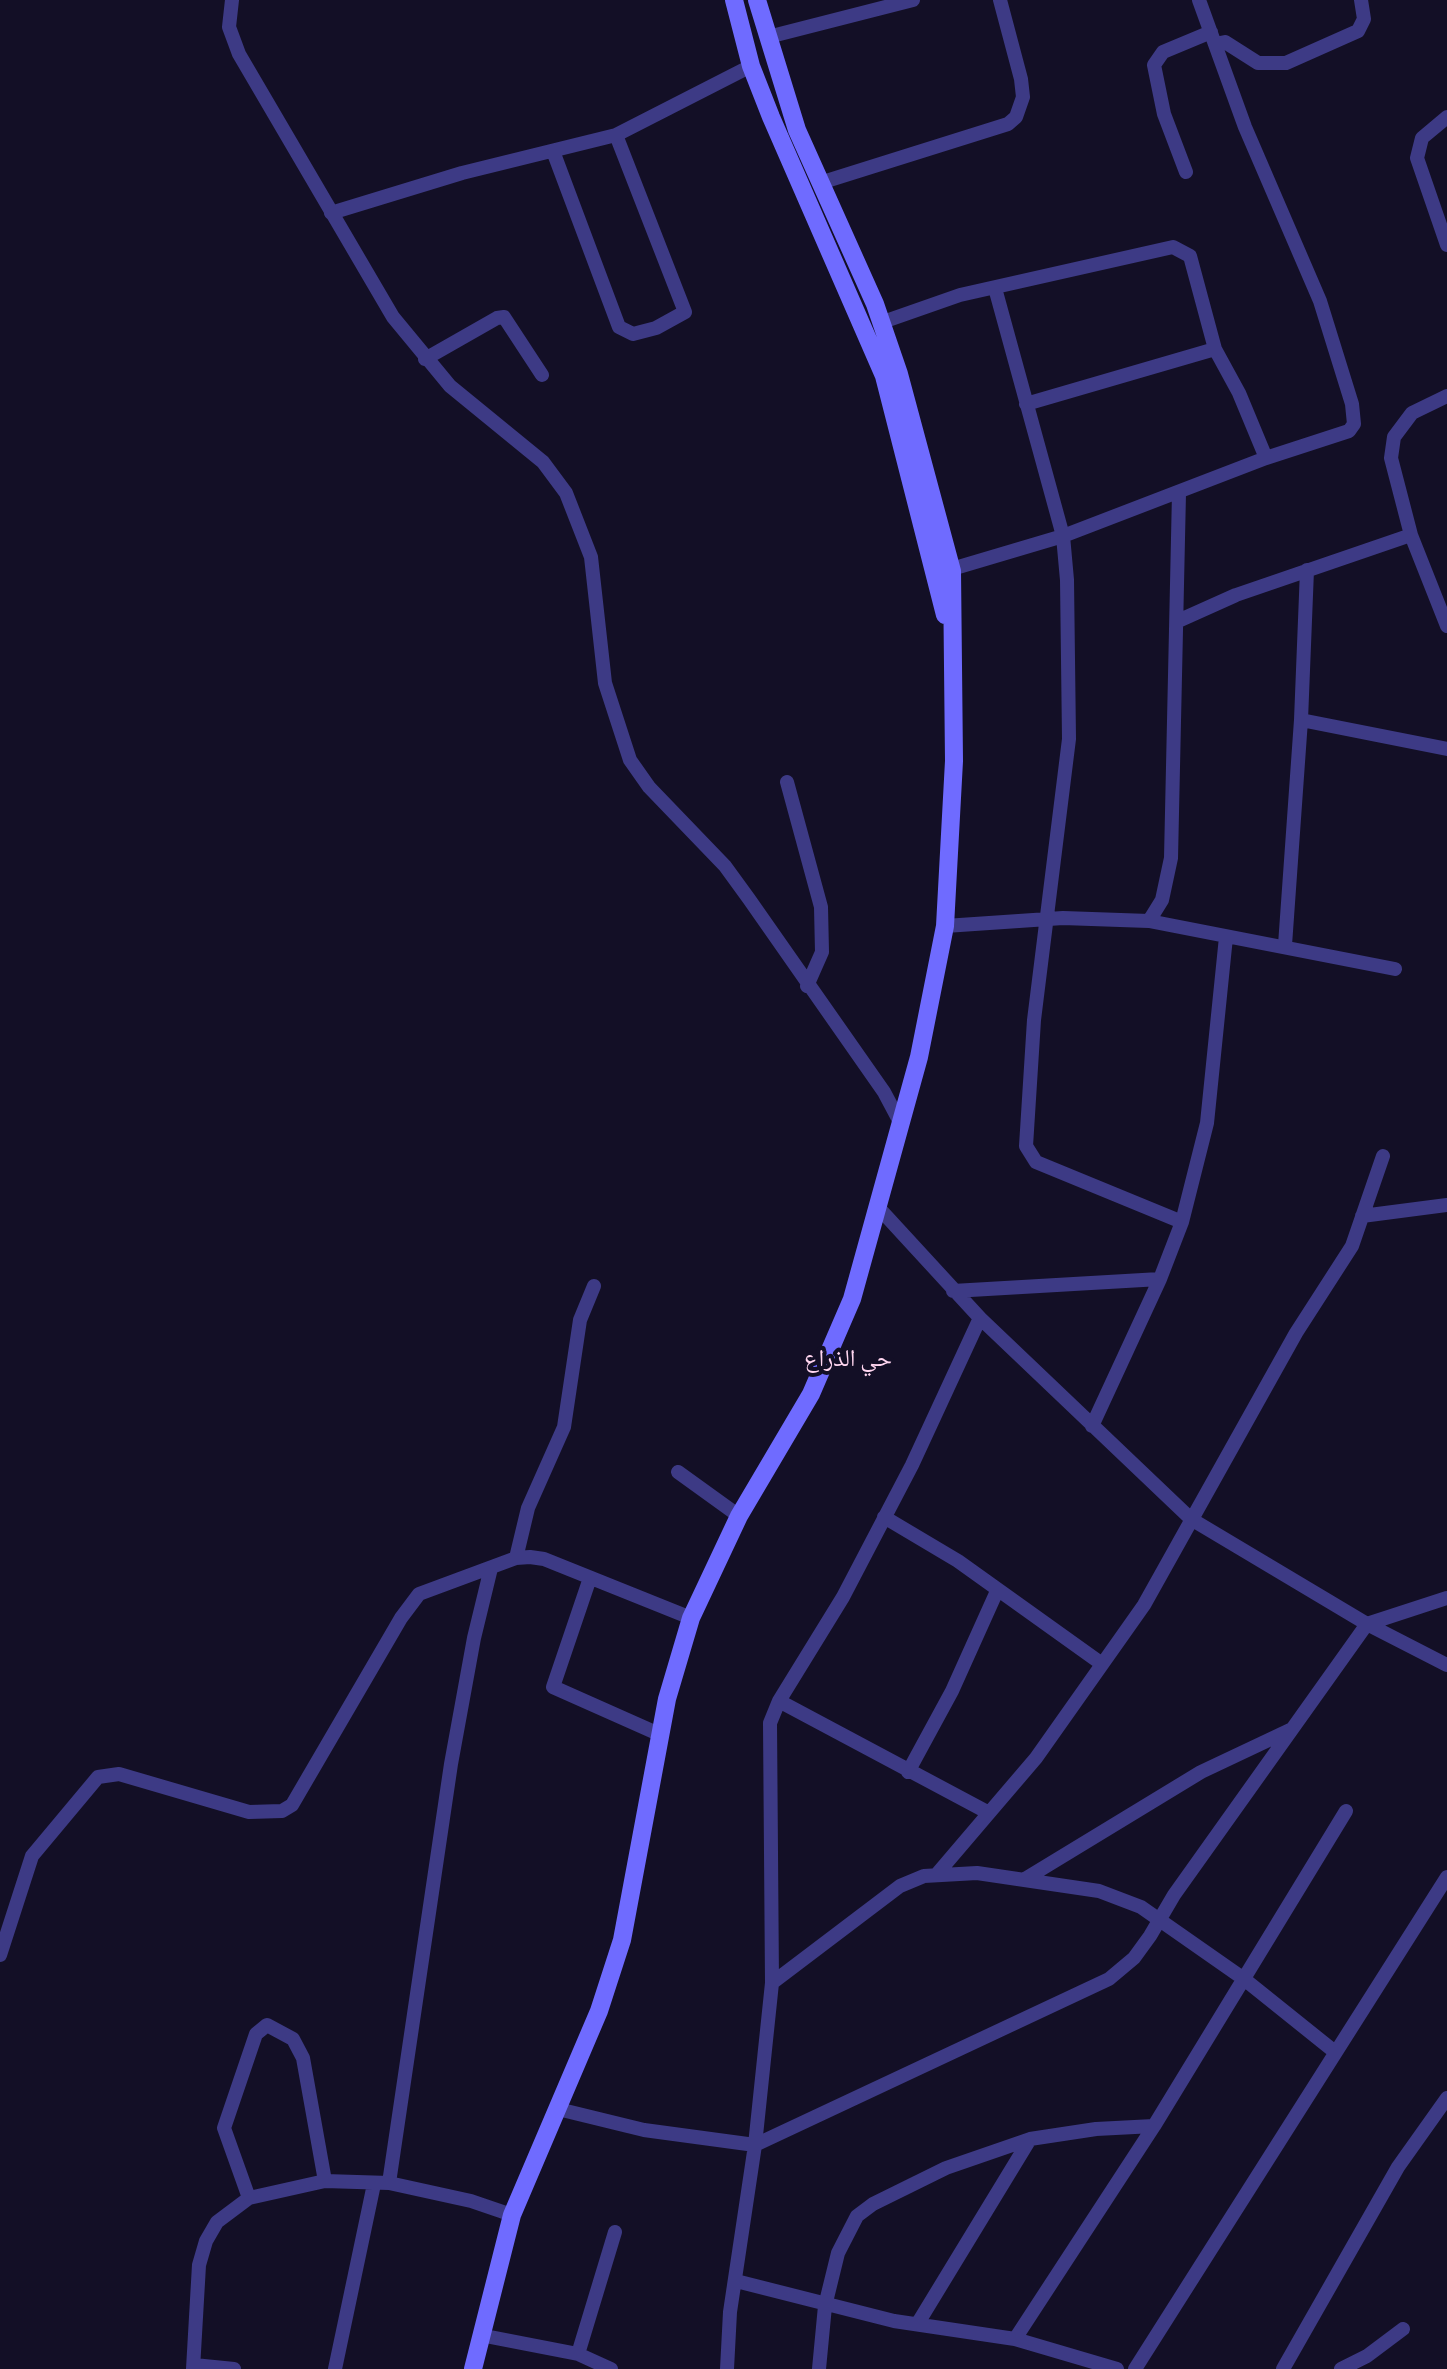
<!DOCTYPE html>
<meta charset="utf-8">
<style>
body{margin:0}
canvas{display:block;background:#130f26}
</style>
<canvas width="1447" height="2369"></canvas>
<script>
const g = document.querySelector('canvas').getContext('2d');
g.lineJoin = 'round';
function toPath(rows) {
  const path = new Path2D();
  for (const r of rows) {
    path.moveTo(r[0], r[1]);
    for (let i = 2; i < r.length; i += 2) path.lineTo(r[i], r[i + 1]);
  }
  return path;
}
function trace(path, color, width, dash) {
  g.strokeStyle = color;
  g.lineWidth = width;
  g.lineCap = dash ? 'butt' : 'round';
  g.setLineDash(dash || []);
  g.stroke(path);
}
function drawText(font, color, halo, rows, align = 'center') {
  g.font = font + ' "Source Sans 3","Noto Naskh Arabic",sans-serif';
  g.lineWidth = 8;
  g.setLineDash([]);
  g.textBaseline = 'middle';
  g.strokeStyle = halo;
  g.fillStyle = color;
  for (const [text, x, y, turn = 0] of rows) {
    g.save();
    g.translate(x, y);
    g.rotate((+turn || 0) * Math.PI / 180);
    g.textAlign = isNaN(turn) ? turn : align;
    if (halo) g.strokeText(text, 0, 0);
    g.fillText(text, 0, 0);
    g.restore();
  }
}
const street = toPath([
 [232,0,229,27,239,54,393,317,450,386,543,462,566,493,591,557,605,683,630,760,649,787,725,866,749,899,884,1092,901,1124],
 [768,37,913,0],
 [1215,44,1225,42,1258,63,1286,63,1358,31,1364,19,1361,0],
 [1447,117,1422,138,1417,158,1447,245],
 [553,151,619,327,633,334,656,328,685,312,616,135],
 [1186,172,1164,114,1154,65,1163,52,1211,32],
 [820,183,1008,124,1016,117,1023,97,1021,79,1000,0],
 [331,213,462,173,616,135,751,66],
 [995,288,1063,536,1067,580,1069,739,1034,1020,1026,1146,1036,1162,1182,1222],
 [880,323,960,295,1173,247,1190,256,1215,349,1239,393,1266,458],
 [425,359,497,318,504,317,542,375],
 [1026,404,1215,349],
 [1411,535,1447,626],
 [945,571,1063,536,1266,458,1349,431,1354,424,1352,404,1320,301,1245,127,1199,0],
 [1178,621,1236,595,1411,535,1391,458,1394,437,1412,413,1447,396],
 [1301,720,1447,749],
 [787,782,821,907,822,952,807,986],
 [1149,921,1162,900,1171,858,1179,493],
 [945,926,1063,918,1149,921,1395,969],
 [1285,945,1301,720,1307,570],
 [877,1206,980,1318,1191,1519,1367,1624,1447,1665],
 [1362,1216,1447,1205],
 [953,1291,1160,1279],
 [1092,1426,1160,1279,1182,1222,1207,1123,1226,937],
 [678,1472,739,1516],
 [884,1517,958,1561,1102,1664],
 [516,1558,528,1508,564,1427,580,1320,594,1286],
 [590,1578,553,1687,661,1735],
 [779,1701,989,1813,1036,1758,1144,1605,1296,1333,1352,1246,1383,1156],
 [908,1772,952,1691,997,1591],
 [937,1874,989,1813],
 [1025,1879,1201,1772,1292,1729],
 [0,1955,32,1856,98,1777,119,1774,249,1812,282,1811,292,1805,401,1618,419,1594,516,1558,530,1557,544,1559,691,1618],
 [772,1983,900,1886,924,1876,977,1873,1099,1891,1141,1907,1244,1979,1335,2052],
 [558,2109,644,2130,755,2145,1109,1979,1134,1958,1150,1936,1174,1895,1367,1624,1447,1598],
 [389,2183,451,1764,474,1638,491,1568],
 [249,2198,224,2128,256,2034,267,2025,293,2039,303,2058,325,2181],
 [736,2281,894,2321,1015,2339,1117,2369],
 [918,2323,1030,2139],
 [480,2335,578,2354,611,2369],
 [1015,2339,1154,2126,1346,1811],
 [578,2354,615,2232],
 [194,2365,234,2369],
 [193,2369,199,2265,206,2241,217,2222,249,2198,325,2181,389,2183,471,2201,512,2215],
 [335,2369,374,2184],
 [727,2369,730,2312,755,2145,772,1983,770,1723,779,1701,843,1597,912,1465,980,1318],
 [819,2369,825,2306,838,2253,857,2216,873,2204,946,2168,1030,2139,1096,2129,1154,2126],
 [1135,2369,1447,1877],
 [1283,2369,1398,2167,1447,2098],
 [1341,2369,1367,2356,1403,2329]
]);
const secondary = toPath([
 [734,0,751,66,771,117,884,376,945,615],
 [473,2369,512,2215,599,2011,622,1940,667,1699,691,1618,739,1516,811,1394,852,1299,919,1057,945,926,954,761,952,571,899,374,875,304,797,130,757,0]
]);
const neighbourhoodNames = [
 ["حي الذراع",848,1361]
];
trace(street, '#3d3a85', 14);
trace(secondary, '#6f6bff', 18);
drawText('24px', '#ffd6f0', '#130f26', neighbourhoodNames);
</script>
